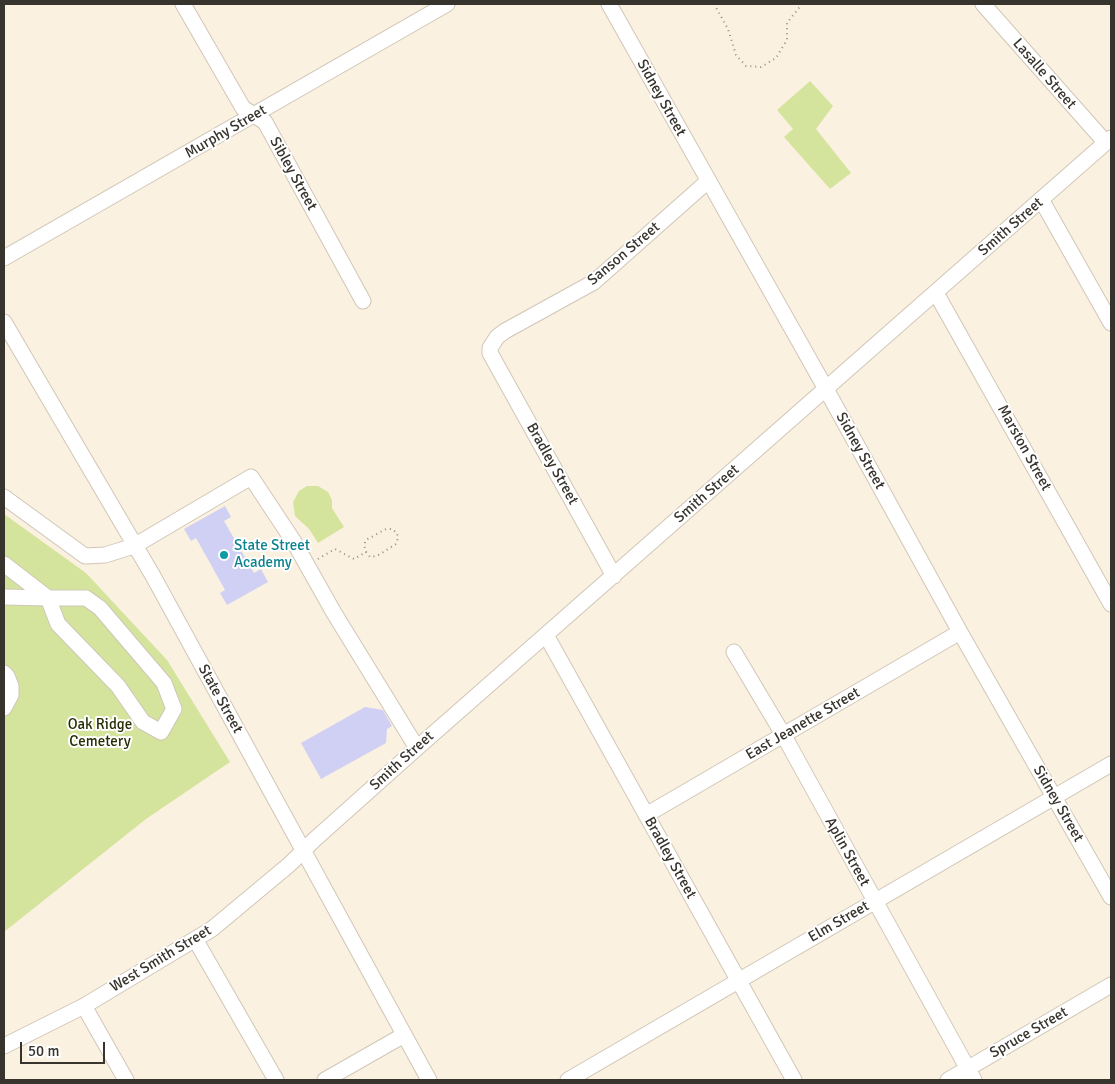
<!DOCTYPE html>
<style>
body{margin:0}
#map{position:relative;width:1115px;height:1084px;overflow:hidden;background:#fbf1e0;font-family:Signika,sans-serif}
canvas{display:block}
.frame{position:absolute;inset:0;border:5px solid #37332d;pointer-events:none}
.scale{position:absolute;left:20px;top:1042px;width:85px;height:22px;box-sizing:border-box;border:2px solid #37332d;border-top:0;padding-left:6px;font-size:15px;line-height:18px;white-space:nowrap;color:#37332d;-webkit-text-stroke:4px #fff;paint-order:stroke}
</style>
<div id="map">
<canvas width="1115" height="1084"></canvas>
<div class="frame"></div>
<div class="scale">50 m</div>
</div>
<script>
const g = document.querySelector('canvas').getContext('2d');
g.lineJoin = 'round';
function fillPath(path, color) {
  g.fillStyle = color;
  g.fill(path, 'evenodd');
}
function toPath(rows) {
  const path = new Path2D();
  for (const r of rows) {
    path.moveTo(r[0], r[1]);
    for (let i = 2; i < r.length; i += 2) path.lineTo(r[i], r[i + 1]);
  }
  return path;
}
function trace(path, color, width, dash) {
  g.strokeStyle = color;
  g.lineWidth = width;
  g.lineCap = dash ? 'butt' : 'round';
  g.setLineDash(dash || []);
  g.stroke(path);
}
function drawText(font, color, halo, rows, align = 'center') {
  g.font = font + ' Signika,sans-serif';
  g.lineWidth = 4;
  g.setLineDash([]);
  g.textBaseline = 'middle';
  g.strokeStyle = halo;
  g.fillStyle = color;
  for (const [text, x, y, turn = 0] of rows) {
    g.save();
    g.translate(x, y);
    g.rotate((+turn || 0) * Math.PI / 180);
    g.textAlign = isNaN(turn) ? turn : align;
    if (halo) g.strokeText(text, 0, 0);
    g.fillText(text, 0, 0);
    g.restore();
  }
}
const green = toPath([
 [810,81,833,106,816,129,851,173,830,189,784,137,793,129,777,110],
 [307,486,318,486,328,492,332,500,332,508,344,527,318,543,309,529,295,516,293,502,299,491],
 [4,514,86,573,167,660,230,762,146,819,4,932]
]);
const building = toPath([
 [225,506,231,517,224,521,254,573,261,569,268,582,227,605,220,593,225,590,196,538,191,541,184,529],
 [365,707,383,710,392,726,387,729,386,743,321,779,301,743]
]);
const path = toPath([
 [714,4,728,29,736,55,746,66,761,67,776,58,787,40,787,23,802,4],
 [318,559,335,549,354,559,366,552,370,557,377,556,396,544,398,538,397,533,392,529,386,529,366,540,364,545,366,552]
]);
const minor = toPath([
 [183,4,243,108,265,122,363,301],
 [609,4,826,389,960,632,1111,897],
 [983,4,1106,143],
 [1042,201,1111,323],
 [4,258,447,4],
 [936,293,1111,604],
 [4,322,153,576,429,1080],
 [4,497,85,556,105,555,134,546,251,477,294,542,334,613,417,748],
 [4,564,48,598,58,624,118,686,143,722,161,732,174,709,164,683,100,608,86,598,48,598,4,597],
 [614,576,490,353,490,348,497,337,505,331,594,282,708,181],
 [546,635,794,1080],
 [734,652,784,736,974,1080],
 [4,673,7,676,11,686,11,695,4,708],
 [646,815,960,632],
 [195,939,276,1080],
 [84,1006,126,1080],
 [4,1046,84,1006,212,929,290,864,314,840,417,748,1111,138],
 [325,1080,404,1035],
 [568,1080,1111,764],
 [948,1080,1111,985]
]);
const markers = [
 [224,555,5,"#0f9aa8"]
];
const streetNames = [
 ["Lasalle Street",1044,74,49],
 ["Sidney Street",661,98,61],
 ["Murphy Street",226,132,-30],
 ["Sibley Street",293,174,61],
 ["Smith Street",1011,227,-41],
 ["Sanson Street",624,254,-40],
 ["Marston Street",1024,448,61],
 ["Sidney Street",860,451,61],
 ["Bradley Street",552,464,61],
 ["Smith Street",707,494,-41],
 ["State Street",220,699,61],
 ["East Jeanette Street",803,724,-30],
 ["Smith Street",402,761,-42],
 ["Sidney Street",1058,804,60],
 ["Aplin Street",847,852,61],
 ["Bradley Street",670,858,61],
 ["Elm Street",839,922,-30],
 ["West Smith Street",161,959,-31],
 ["Spruce Street",1029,1033,-30]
];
const cultureNames = [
 ["State Street",234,546],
 ["Academy",234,563]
];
const parkNames = [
 ["Oak Ridge",100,725],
 ["Cemetery",100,742]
];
fillPath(green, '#d5e49c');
fillPath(building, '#d0d0f4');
trace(minor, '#d0c6b7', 17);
trace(path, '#968f83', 2, [1, 4]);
trace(minor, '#fff', 15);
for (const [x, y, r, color] of markers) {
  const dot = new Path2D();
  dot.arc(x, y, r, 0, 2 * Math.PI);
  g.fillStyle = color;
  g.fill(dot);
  trace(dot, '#fff', 2);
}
drawText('15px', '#37332d', '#fff', streetNames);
drawText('15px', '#0d838f', '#fff', cultureNames, 'left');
drawText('15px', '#272e04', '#fff', parkNames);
</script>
